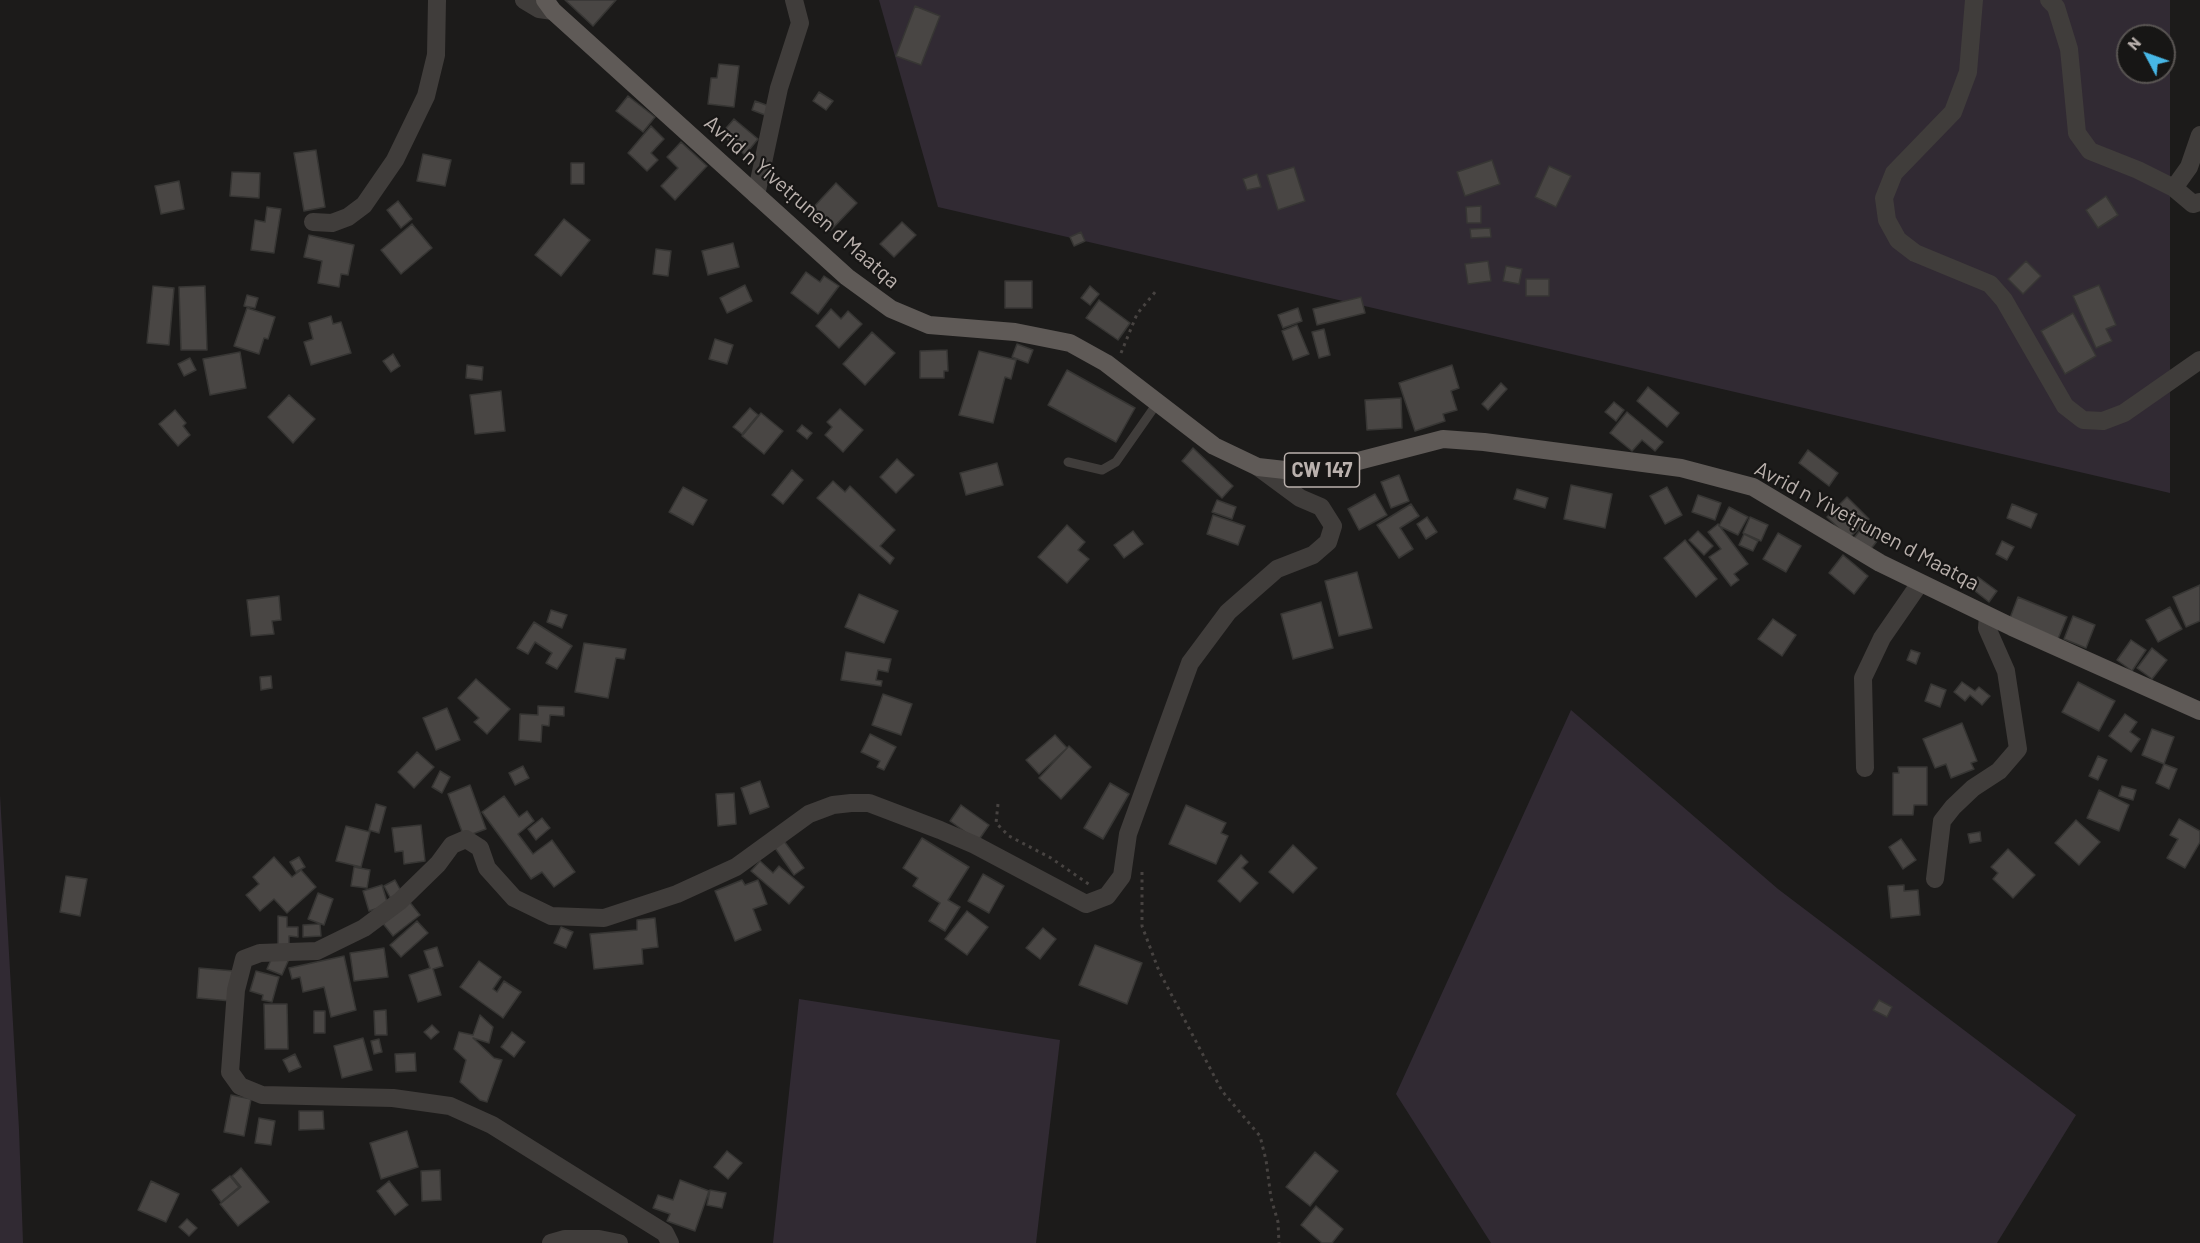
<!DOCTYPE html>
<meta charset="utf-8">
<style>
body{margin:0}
#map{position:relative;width:2200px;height:1243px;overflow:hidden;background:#1c1b1a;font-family:Barlow,sans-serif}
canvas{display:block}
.north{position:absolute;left:2116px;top:24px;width:60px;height:60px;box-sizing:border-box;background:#171615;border:2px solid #585452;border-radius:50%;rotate:311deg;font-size:16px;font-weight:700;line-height:24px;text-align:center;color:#bab1ad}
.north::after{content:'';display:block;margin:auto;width:21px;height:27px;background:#47b7e6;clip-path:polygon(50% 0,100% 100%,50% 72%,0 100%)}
</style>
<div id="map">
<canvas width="2200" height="1243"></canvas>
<div class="north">N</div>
</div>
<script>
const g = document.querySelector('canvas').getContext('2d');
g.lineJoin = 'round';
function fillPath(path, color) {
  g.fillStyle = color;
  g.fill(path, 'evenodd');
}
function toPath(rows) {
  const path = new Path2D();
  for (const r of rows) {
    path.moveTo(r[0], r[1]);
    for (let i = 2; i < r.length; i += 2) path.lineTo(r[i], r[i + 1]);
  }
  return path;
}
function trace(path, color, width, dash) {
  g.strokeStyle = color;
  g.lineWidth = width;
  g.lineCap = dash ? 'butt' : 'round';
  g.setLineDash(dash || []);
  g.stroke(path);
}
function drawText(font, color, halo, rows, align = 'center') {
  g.font = font + ' Barlow,sans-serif';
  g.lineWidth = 4.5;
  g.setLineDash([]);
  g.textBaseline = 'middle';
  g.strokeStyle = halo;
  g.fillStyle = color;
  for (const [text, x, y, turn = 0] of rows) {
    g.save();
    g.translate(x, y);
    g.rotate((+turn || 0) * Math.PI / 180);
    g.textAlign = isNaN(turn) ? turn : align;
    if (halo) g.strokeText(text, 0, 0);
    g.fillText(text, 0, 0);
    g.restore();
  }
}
const green = toPath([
 [879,0,2170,0,2170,493,938,207],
 [2128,36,2164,36,2164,72,2128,72],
 [1571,710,1778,889,2076,1115,1997,1243,1491,1243,1396,1094],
 [0,795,19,1129,23,1243,0,1243],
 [799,999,1060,1040,1036,1243,773,1243]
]);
const building = toPath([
 [565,0,616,0,593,26,565,0],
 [915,6,940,16,921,65,896,56,915,6],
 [719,64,739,66,734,107,708,104,711,78,717,78,719,64],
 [819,92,833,101,826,110,813,101,819,92],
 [628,96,655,117,643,132,616,111,628,96],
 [755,101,769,106,765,115,752,110,755,101],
 [734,119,758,139,745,155,721,134,734,119],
 [651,126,664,139,651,153,658,160,647,171,628,153,651,126],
 [681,142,707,166,675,200,661,186,678,168,667,157,681,142],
 [316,150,325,207,304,211,294,153,316,150],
 [423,154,451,160,445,186,417,181,423,154],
 [1492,160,1500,184,1465,196,1457,172,1492,160],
 [571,163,584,163,584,184,571,184,571,163],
 [1549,166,1571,176,1556,207,1535,197,1549,166],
 [1294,167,1305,201,1278,210,1267,175,1294,167],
 [232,172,260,173,259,198,230,196,232,172],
 [1257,174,1261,187,1247,190,1243,179,1257,174],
 [179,181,184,209,161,214,155,186,179,181],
 [836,183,857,203,831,230,810,211,836,183],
 [2106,196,2118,215,2098,228,2086,210,2106,196],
 [398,201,412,219,401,228,387,210,398,201],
 [1481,206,1481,223,1467,223,1466,207,1481,206],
 [267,207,281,209,274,253,251,250,255,220,265,222,267,207],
 [564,219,590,240,561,276,535,255,564,219],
 [902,222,916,235,894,257,880,244,902,222],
 [412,224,432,248,401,274,381,250,412,224],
 [1490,228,1491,237,1471,238,1470,229,1490,228],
 [1081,232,1085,241,1074,246,1070,237,1081,232],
 [309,235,354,245,348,275,341,274,339,287,318,283,322,261,304,257,309,235],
 [733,243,739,267,708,275,702,251,733,243],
 [656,249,671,251,668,276,653,274,656,249],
 [1488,261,1491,281,1468,284,1465,264,1488,261],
 [2026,261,2041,276,2023,294,2008,279,2026,261],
 [1506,266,1522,269,1519,284,1503,281,1506,266],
 [806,272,820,282,824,276,839,286,818,314,791,293,806,272],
 [1526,279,1549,279,1549,296,1526,296,1526,279],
 [1005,281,1032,281,1032,308,1005,308,1005,281],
 [745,285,752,301,727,313,720,298,745,285],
 [2099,285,2116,325,2106,329,2112,341,2096,348,2073,296,2099,285],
 [153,286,174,288,169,345,147,343,153,286],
 [205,286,207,350,181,350,179,287,205,286],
 [1090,286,1099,294,1090,305,1081,298,1090,286],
 [247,295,258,298,255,308,244,306,247,295],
 [1361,297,1365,313,1317,325,1313,309,1361,297],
 [1099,300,1130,323,1118,340,1086,318,1099,300],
 [247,308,275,317,268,339,264,338,259,354,234,346,247,308],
 [1298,308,1302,321,1283,328,1278,315,1298,308],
 [831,309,841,319,848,311,862,324,839,348,816,326,831,309],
 [2073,313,2096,356,2065,374,2041,331,2073,313],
 [331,316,333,324,341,322,351,353,311,365,304,342,313,339,309,323,331,316],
 [1297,325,1309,354,1293,360,1282,331,1297,325],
 [1324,329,1330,355,1319,358,1312,332,1324,329],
 [872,332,895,353,865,385,843,364,872,332],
 [715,339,733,345,727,364,709,359,715,339],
 [1017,344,1033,350,1028,363,1012,357,1017,344],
 [947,350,948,371,944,371,944,378,920,378,920,351,947,350],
 [979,351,1016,360,1011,379,1005,377,993,423,959,415,979,351],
 [240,352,246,388,210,395,203,359,240,352],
 [393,354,400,366,391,372,383,361,393,354],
 [190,358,196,370,184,376,178,364,190,358],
 [467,365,483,367,482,380,466,378,467,365],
 [1452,365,1459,388,1451,391,1457,410,1443,414,1445,421,1415,431,1399,383,1452,365],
 [1067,370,1135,408,1116,442,1048,405,1067,370],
 [1501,383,1507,389,1488,410,1482,404,1501,383],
 [1648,387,1679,413,1667,427,1637,401,1648,387],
 [501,391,505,431,475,434,470,395,501,391],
 [289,395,315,419,293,443,268,417,289,395],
 [1401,398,1402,428,1367,430,1365,400,1401,398],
 [1614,402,1624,410,1616,421,1605,412,1614,402],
 [750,408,758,415,742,434,733,427,750,408],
 [840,409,863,430,843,452,825,435,832,427,827,422,840,409],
 [175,410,186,423,183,426,190,435,178,446,159,424,175,410],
 [1627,412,1663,442,1655,451,1642,440,1632,451,1610,433,1627,412],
 [761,413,783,431,764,454,742,436,761,413],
 [802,425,812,433,807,439,797,431,802,425],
 [1193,448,1233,486,1222,498,1182,461,1193,448],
 [1808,450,1838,473,1829,486,1799,463,1808,450],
 [897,459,914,475,896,493,880,477,897,459],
 [997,463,1003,485,966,495,960,473,997,463],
 [792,470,803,480,783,504,772,495,792,470],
 [1399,475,1409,501,1391,508,1381,482,1399,475],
 [833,481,845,492,850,486,895,530,880,546,894,558,890,564,817,498,833,481],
 [1571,485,1612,494,1605,528,1564,519,1571,485],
 [683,487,707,500,693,525,669,512,683,487],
 [1667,487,1682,515,1665,524,1650,496,1667,487],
 [1517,489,1548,498,1545,508,1514,499,1517,489],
 [1375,494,1387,515,1359,530,1348,509,1375,494],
 [1698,495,1721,503,1715,520,1692,512,1698,495],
 [1847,497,1869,519,1849,538,1827,517,1847,497],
 [1217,500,1236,507,1232,519,1212,512,1217,500],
 [1411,504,1419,516,1400,528,1413,549,1399,558,1377,525,1411,504],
 [2012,504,2037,514,2031,528,2007,518,2012,504],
 [1729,507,1748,517,1738,535,1719,526,1729,507],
 [1213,515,1245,526,1238,545,1207,534,1213,515],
 [1427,517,1437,532,1426,539,1417,524,1427,517],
 [1750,517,1768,525,1761,541,1743,533,1750,517],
 [1718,524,1748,564,1734,574,1739,580,1731,586,1709,557,1721,549,1708,532,1718,524],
 [1865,524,1881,536,1870,550,1854,538,1865,524],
 [1067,525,1085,542,1078,550,1089,559,1067,583,1038,557,1067,525],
 [1133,531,1143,544,1124,558,1114,545,1133,531],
 [1698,531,1713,546,1704,555,1689,540,1698,531],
 [1778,533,1801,546,1786,572,1763,559,1778,533],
 [1744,534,1758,541,1753,551,1739,545,1744,534],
 [1685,540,1717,579,1696,597,1664,558,1685,540],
 [2002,541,2014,547,2007,560,1996,554,2002,541],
 [1843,555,1868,576,1854,594,1829,573,1843,555],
 [1357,572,1372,628,1339,636,1325,581,1357,572],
 [1978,577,1997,591,1989,602,1970,587,1978,577],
 [2200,585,2200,621,2186,627,2173,597,2200,585],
 [859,594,898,611,884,643,845,627,859,594],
 [279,596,281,620,272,621,274,634,251,636,247,600,279,596],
 [2018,597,2067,617,2058,639,2010,618,2018,597],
 [1321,602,1333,648,1293,659,1281,614,1321,602],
 [2170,607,2182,629,2158,642,2146,620,2170,607],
 [551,610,567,615,562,628,547,622,551,610],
 [2073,616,2095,625,2086,648,2064,639,2073,616],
 [1773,619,1796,635,1782,656,1758,639,1773,619],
 [534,622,572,646,557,669,546,663,552,653,535,642,528,654,517,648,534,622],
 [2131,640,2146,650,2132,671,2117,660,2131,640],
 [584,643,626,649,624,659,616,658,608,698,575,692,584,643],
 [2152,648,2167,660,2152,679,2137,668,2152,648],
 [1911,650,1920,653,1916,664,1907,660,1911,650],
 [846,652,891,659,888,672,878,670,876,680,882,681,881,686,841,680,846,652],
 [271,676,272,688,261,690,260,677,271,676],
 [476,679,510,709,487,734,474,722,479,718,458,698,476,679],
 [1962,682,1975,691,1979,687,1990,696,1982,705,1970,695,1965,701,1954,692,1962,682],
 [2078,682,2115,701,2099,731,2062,712,2078,682],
 [1931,684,1946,690,1940,707,1925,701,1931,684],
 [883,694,912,704,901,735,872,725,883,694],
 [538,706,564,707,564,716,550,715,549,726,542,725,541,742,519,740,520,714,538,715,538,706],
 [447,708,460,740,436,750,423,718,447,708],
 [2125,714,2137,722,2130,732,2140,739,2131,752,2109,736,2125,714],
 [1962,723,1977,761,1971,763,1974,769,1951,778,1946,764,1935,768,1923,739,1962,723],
 [2152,729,2174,737,2164,764,2142,755,2152,729],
 [870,734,896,747,884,770,877,767,880,761,861,752,870,734],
 [1055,735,1067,748,1039,774,1026,760,1055,735],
 [1069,746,1091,767,1061,799,1039,778,1069,746],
 [417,752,434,767,414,788,398,772,417,752],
 [2098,756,2107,760,2098,780,2089,776,2098,756],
 [2164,764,2177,769,2169,789,2156,783,2164,764],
 [523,766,529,778,515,785,509,773,523,766],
 [1898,767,1927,767,1927,805,1914,805,1913,815,1893,815,1893,773,1899,773,1898,767],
 [440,771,450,777,442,793,432,787,440,771],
 [760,781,769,807,750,814,741,788,760,781],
 [1110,783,1129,794,1103,839,1084,828,1110,783],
 [470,785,486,829,464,837,448,794,470,785],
 [2122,786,2136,790,2133,800,2119,796,2122,786],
 [2099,790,2129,805,2119,831,2087,818,2099,790],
 [734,793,736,824,718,826,716,794,734,793],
 [504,796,519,817,527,811,534,821,518,834,533,854,552,840,575,872,554,887,542,872,531,879,482,812,504,796],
 [376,804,386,807,379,833,369,830,376,804],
 [961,805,989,825,978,841,950,821,961,805],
 [1186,805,1226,823,1221,833,1228,836,1216,864,1169,844,1186,805],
 [542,818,550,828,536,840,528,829,542,818],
 [2179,819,2200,831,2200,842,2185,868,2167,858,2178,839,2170,835,2179,819],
 [2076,820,2100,842,2079,865,2055,843,2076,820],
 [421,825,425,861,404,864,403,851,395,852,392,828,421,825],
 [346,826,370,832,361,867,336,861,346,826],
 [1980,832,1981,841,1970,843,1968,834,1980,832],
 [922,838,969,867,948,900,960,907,945,931,929,921,940,903,913,886,918,878,903,868,922,838],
 [1901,839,1916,860,1903,869,1889,847,1901,839],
 [784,841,804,868,794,875,775,848,784,841],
 [1293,845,1317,868,1293,893,1269,872,1293,845],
 [2008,849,2035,875,2013,898,1993,879,1998,873,1991,867,2008,849],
 [1241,855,1248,862,1242,868,1258,883,1240,902,1218,881,1241,855],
 [274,857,292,877,301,870,316,887,287,913,274,899,260,911,246,895,259,884,253,877,274,857],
 [299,857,305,867,296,872,290,862,299,857],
 [760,861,773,873,779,866,804,887,789,904,751,871,760,861],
 [354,867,370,870,367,888,351,886,354,867],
 [983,874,1004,886,989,913,968,901,983,874],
 [66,876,87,879,80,916,60,912,66,876],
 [395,880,402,893,391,899,384,886,395,880],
 [742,880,745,885,758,880,767,904,753,909,761,930,735,941,715,891,742,880],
 [382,885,388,905,369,911,363,891,382,885],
 [1904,885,1904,891,1918,890,1920,915,1891,918,1888,886,1904,885],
 [318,893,333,899,324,925,308,919,318,893],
 [408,900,420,915,393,936,381,921,408,900],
 [967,911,988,927,967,955,945,939,967,911],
 [278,916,287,917,287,927,298,927,298,937,289,936,289,948,278,948,278,916],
 [655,918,658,947,642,949,643,964,594,969,590,934,637,930,637,920,655,918],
 [417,921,428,933,401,957,390,945,417,921],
 [320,924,321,936,303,937,303,925,320,924],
 [561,927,573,932,566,948,554,943,561,927],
 [1043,928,1056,939,1040,959,1026,948,1043,928],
 [1095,945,1142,963,1127,1004,1079,985,1095,945],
 [437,947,443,966,433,969,441,995,418,1002,409,975,430,968,424,951,437,947],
 [384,948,388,977,354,981,350,953,384,948],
 [274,953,289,959,282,975,267,969,274,953],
 [344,956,356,1010,331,1017,324,987,303,992,300,977,292,979,289,968,344,956],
 [479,961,501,977,493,989,497,992,504,981,521,992,503,1018,460,987,479,961],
 [199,968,234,971,231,1001,197,998,199,968],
 [256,971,279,977,272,1002,262,1000,263,995,250,991,256,971],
 [1879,1000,1892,1007,1887,1017,1873,1010,1879,1000],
 [264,1004,287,1004,288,1049,265,1049,264,1004],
 [386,1010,387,1035,375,1035,374,1011,386,1010],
 [314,1011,325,1011,325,1033,314,1033,314,1011],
 [480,1015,493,1027,489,1043,473,1038,494,1058,502,1060,487,1102,480,1100,460,1082,466,1060,454,1049,459,1032,473,1035,480,1015],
 [432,1025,439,1032,431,1039,424,1032,432,1025],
 [512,1032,525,1042,514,1057,501,1047,512,1032],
 [363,1038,372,1070,342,1078,334,1046,363,1038],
 [379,1039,382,1052,374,1054,371,1041,379,1039],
 [415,1053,416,1071,396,1072,395,1054,415,1053],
 [295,1054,301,1067,289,1072,283,1060,295,1054],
 [231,1095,251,1099,244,1136,224,1132,231,1095],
 [299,1111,323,1111,324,1129,299,1130,299,1111],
 [259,1118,275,1121,271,1145,255,1143,259,1118],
 [407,1131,418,1167,381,1179,370,1143,407,1131],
 [727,1151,742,1163,728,1179,714,1167,727,1151],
 [1315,1152,1338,1171,1310,1206,1286,1187,1315,1152],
 [241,1168,269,1202,238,1226,220,1204,241,1187,232,1176,241,1168],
 [440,1170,441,1200,422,1201,421,1171,440,1170],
 [230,1176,239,1187,221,1202,212,1190,230,1176],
 [680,1180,709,1191,695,1231,667,1221,670,1214,653,1208,658,1195,673,1200,680,1180],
 [151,1181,179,1194,166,1222,138,1210,151,1181],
 [389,1181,408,1205,395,1215,377,1191,389,1181],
 [710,1190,726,1193,722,1208,707,1205,710,1190],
 [1316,1206,1343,1229,1332,1243,1322,1243,1301,1225,1316,1206],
 [187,1219,197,1228,189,1236,179,1227,187,1219]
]);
const path = toPath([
 [1121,353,1137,314,1156,291],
 [998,804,996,823,1009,836,1051,858,1090,885],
 [1142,872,1142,926,1159,971,1222,1091,1260,1136,1266,1160,1271,1198,1278,1222,1279,1243]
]);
const service = toPath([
 [1068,462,1102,470,1116,462,1158,402]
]);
const minor = toPath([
 [524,0,539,9,553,11],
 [1974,0,1968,72,1953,112,1894,173,1884,198,1887,220,1898,240,1915,253,1990,284,2004,300,2065,406,2083,420,2103,421,2124,413,2200,360],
 [2049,0,2056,7,2069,49,2077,133,2090,151,2138,170,2174,188,2189,167,2200,135],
 [2174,188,2193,204,2200,202],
 [756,195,779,88,800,23,794,0],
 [313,222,332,223,348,217,364,205,395,160,426,96,436,55,437,0],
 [1865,768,1863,678,1882,638,1920,583],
 [1935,879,1942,821,1953,807,1973,788,1999,771,2018,749,2006,671,1987,628,1988,616],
 [551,1243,565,1239,599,1239,619,1243],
 [670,1243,665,1233,492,1125,450,1106,393,1098,262,1095,240,1086,230,1072,236,990,244,959,260,953,317,951,364,928,400,901,438,864,452,845,466,839,480,848,487,868,514,898,551,916,604,918,677,894,736,867,809,814,833,805,851,803,869,803,940,830,975,845,1086,904,1107,896,1122,876,1128,834,1190,663,1228,612,1277,569,1313,555,1328,542,1333,526,1321,507,1300,498,1258,467]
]);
const primary = toPath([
 [545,0,553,11,847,277,891,309,929,325,1015,332,1070,343,1106,363,1214,446,1258,467,1312,473,1443,439,1484,442,1681,468,1753,487,1880,563,2012,627,2200,711]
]);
const shields = [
 [1322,470,75]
];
const shieldNames = [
 ["CW 147",1322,470]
];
const streetNames = [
 ["Avrid n Yivetṛunen d Maatqa",802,202,41],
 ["Avrid n Yivetṛunen d Maatqa",1867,526,28]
];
fillPath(green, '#312a33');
fillPath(building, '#494644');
trace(building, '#373634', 1.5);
trace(path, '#474341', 3, [3, 4.5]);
trace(service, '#403d3b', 9);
trace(minor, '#403d3b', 18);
trace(primary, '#5f5a57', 18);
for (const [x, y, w] of shields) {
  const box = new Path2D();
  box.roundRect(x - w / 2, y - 17, w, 34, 4.5);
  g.fillStyle = '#171615';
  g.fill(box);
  trace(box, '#bab1ad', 1.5);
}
drawText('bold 20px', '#bab1ad', null, shieldNames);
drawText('21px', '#bab1ad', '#171615', streetNames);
</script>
